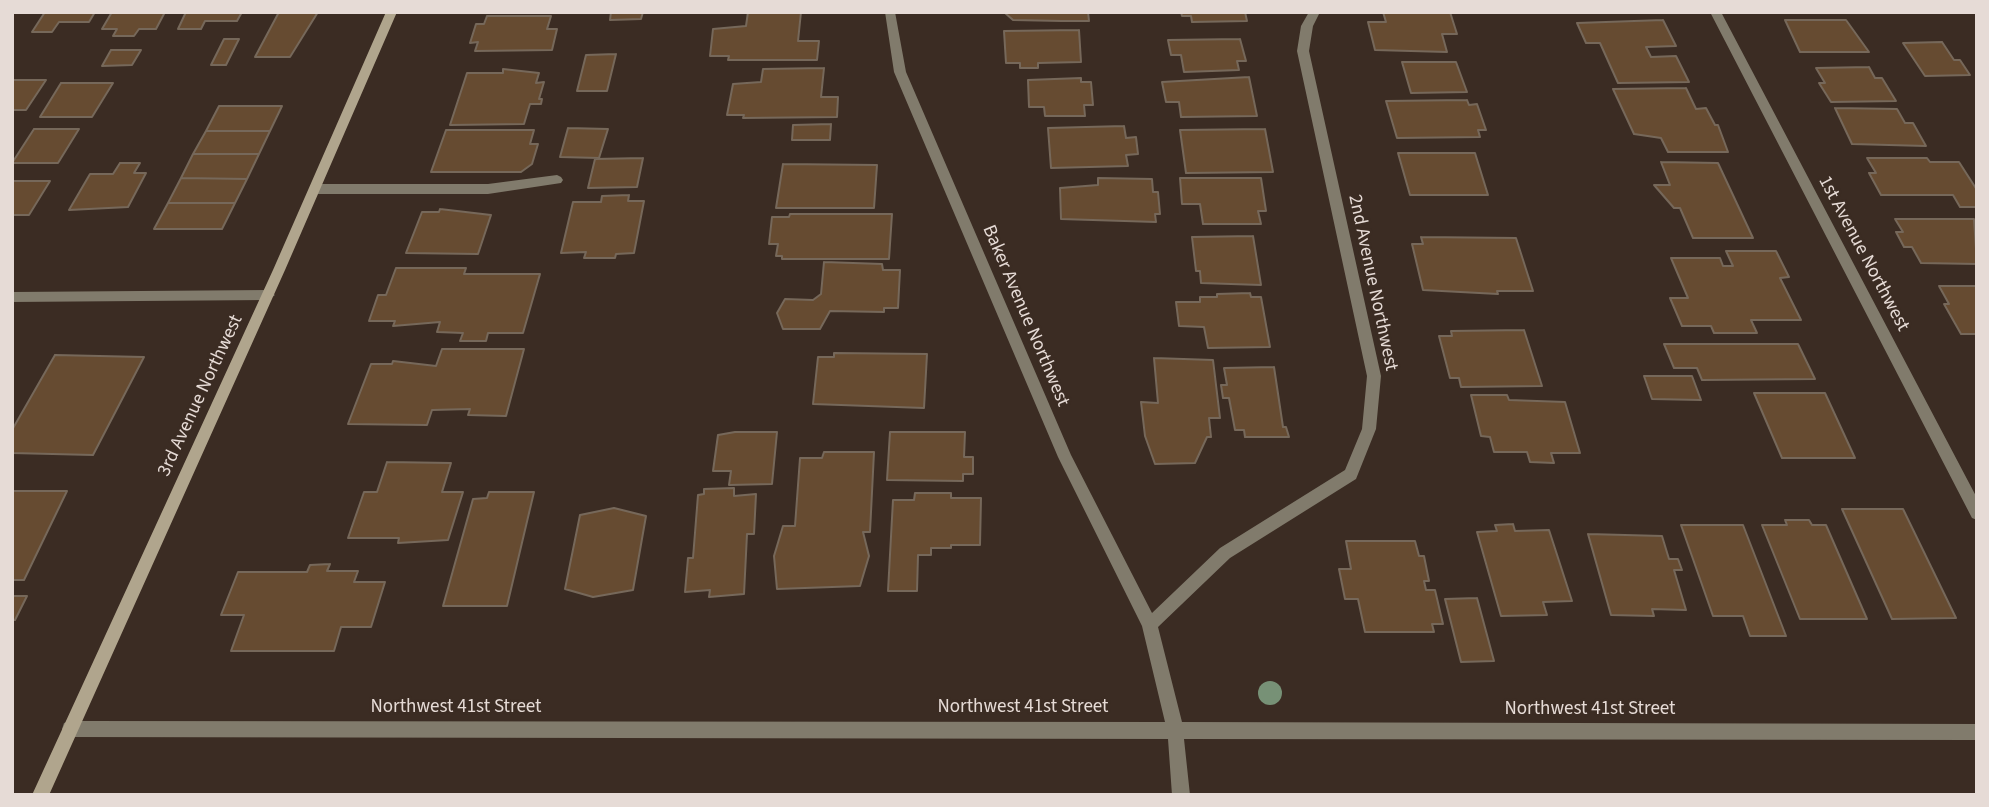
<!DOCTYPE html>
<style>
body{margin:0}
#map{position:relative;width:1989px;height:807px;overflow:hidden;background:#3b2c23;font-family:"Source Sans 3",sans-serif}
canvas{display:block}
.frame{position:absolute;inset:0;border:14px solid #e6dbd6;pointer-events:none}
</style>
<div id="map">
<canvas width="1989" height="807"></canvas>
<div class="frame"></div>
</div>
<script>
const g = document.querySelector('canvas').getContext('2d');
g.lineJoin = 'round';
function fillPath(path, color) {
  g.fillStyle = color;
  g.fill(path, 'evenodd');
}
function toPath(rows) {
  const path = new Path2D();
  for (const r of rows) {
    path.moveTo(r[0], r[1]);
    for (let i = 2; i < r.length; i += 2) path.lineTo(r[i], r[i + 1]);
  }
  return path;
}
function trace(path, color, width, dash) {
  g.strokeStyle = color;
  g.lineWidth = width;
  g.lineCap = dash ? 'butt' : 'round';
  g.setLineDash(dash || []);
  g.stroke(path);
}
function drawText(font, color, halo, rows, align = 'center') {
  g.font = font + ' "Source Sans 3",sans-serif';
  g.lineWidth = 5;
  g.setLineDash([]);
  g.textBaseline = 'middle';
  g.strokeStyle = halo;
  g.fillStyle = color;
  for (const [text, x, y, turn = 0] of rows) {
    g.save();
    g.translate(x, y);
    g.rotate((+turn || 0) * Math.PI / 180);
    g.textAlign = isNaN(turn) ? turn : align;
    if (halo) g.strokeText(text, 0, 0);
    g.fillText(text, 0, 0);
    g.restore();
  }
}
const building = toPath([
 [45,12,95,12,89,22,59,22,52,32,32,32,45,12],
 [112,12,165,12,156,29,139,29,134,36,113,36,117,29,102,29,112,12],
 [186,12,242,12,237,21,205,21,201,29,178,29,186,12],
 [279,12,318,12,290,57,255,57,279,12],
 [611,12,643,12,641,19,610,20,611,12],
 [748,12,801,12,798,41,819,41,817,60,728,60,729,56,710,56,713,29,746,26,748,12],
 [1088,12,1089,21,1062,21,1013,20,1005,13,1088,12],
 [1181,12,1245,12,1247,21,1192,22,1191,16,1182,16,1181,12],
 [1383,12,1450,12,1457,34,1442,34,1447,52,1375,50,1368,22,1386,22,1383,12],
 [487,16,551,16,547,29,557,29,552,50,475,51,478,42,470,43,476,24,484,24,487,16],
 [1663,20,1676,46,1646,47,1651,57,1676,56,1689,82,1618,83,1600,43,1586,43,1577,23,1663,20],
 [1785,20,1846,20,1869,52,1800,52,1785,20],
 [1079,30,1081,62,1038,63,1038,68,1020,68,1020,63,1006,63,1004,31,1079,30],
 [224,39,239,39,226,65,211,65,224,39],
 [1240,39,1246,61,1237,61,1239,70,1184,72,1181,55,1171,55,1168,40,1240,39],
 [1942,42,1954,60,1960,60,1970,75,1925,76,1903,43,1942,42],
 [111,50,141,50,132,65,102,66,111,50],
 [616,54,607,91,577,91,586,55,616,54],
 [1402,62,1456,62,1467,92,1411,93,1402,62],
 [1869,67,1875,78,1882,78,1896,101,1831,102,1819,83,1825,83,1816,68,1869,67],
 [824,68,821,97,838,97,837,117,743,118,744,115,727,115,733,84,761,82,763,69,824,68],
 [503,69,539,73,536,83,544,82,539,99,542,99,541,104,530,104,524,124,450,125,467,73,503,73,503,69],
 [1249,77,1257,116,1181,117,1179,102,1166,102,1162,82,1249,77],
 [1081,78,1081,82,1091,82,1093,105,1084,105,1085,116,1045,116,1044,107,1029,107,1028,80,1081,78],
 [12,80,46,80,26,110,12,110,12,80],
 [61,83,113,83,92,117,40,117,61,83],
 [1686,88,1696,109,1706,108,1715,125,1718,125,1728,152,1668,152,1661,138,1634,134,1613,89,1686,88],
 [1467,100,1469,105,1477,104,1486,130,1478,130,1480,137,1397,138,1386,101,1467,100],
 [219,106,282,106,270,131,206,131,219,106],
 [1835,108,1897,109,1905,123,1913,123,1926,146,1852,144,1835,108],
 [831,124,830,140,792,140,793,125,831,124],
 [1124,126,1126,138,1136,137,1138,154,1126,155,1128,166,1051,168,1048,128,1124,126],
 [568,128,608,129,599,158,560,157,568,128],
 [34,129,79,129,58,163,12,163,34,129],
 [1265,129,1273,172,1186,173,1180,130,1265,129],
 [446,130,534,130,530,144,538,144,532,164,521,172,431,172,446,130],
 [206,131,270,131,259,154,193,154,206,131],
 [1398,153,1475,153,1488,195,1410,195,1398,153],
 [193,154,259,154,247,179,181,178,193,154],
 [643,158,637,187,588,188,595,159,643,158],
 [1867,158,1927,158,1930,162,1959,162,1977,190,1977,207,1960,207,1953,195,1881,195,1869,173,1876,173,1867,158],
 [1661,162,1718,163,1753,238,1693,238,1680,208,1674,208,1654,185,1670,185,1661,162],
 [120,163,140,163,134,173,146,173,128,207,69,210,90,174,113,174,120,163],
 [783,164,877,165,874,208,776,208,783,164],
 [181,178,247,179,235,203,168,203,181,178],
 [1098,178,1152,179,1153,192,1158,192,1160,214,1155,214,1156,222,1061,219,1060,188,1098,185,1098,178],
 [1180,178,1261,178,1266,211,1258,211,1261,224,1203,224,1200,204,1182,204,1180,178],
 [12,181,50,181,29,215,12,215,12,181],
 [629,195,628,201,644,201,634,253,616,254,615,258,584,258,586,252,561,253,573,202,601,202,602,196,629,195],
 [168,203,235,203,222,229,154,229,168,203],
 [440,209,491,215,478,254,406,253,422,212,439,212,440,209],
 [790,214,892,214,889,259,782,259,782,256,776,256,778,244,769,244,772,217,789,217,790,214],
 [1895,219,1974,219,1977,264,1921,263,1912,247,1904,247,1896,232,1903,232,1895,219],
 [1253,236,1261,285,1201,283,1200,271,1196,271,1192,237,1253,236],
 [1421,237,1516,238,1533,291,1497,291,1498,294,1423,290,1412,244,1423,244,1421,237],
 [1726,251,1776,251,1789,277,1780,278,1801,320,1751,320,1757,333,1714,333,1711,326,1682,326,1670,298,1688,298,1671,258,1720,258,1723,266,1733,266,1726,251],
 [824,262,882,264,883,270,900,270,898,308,884,308,884,312,830,311,820,329,783,329,777,313,785,299,813,300,821,294,824,262],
 [396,268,466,268,464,274,540,274,523,333,488,333,486,341,460,341,463,333,437,332,440,322,393,326,395,321,369,321,378,295,386,295,396,268],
 [1939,286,1977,286,1977,334,1961,334,1944,304,1949,304,1939,286],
 [1250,293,1251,297,1261,297,1270,347,1208,348,1204,327,1179,326,1176,302,1200,302,1200,297,1217,297,1217,294,1250,293],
 [1524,330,1542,386,1461,387,1459,378,1450,378,1439,336,1452,336,1451,331,1524,330],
 [1664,344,1798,344,1815,379,1702,380,1697,368,1674,368,1664,344],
 [442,349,524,349,506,416,468,415,470,409,432,410,427,425,348,424,371,364,392,364,393,361,436,366,442,349],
 [834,353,927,354,924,408,813,404,818,357,834,357,834,353],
 [55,355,144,357,93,455,12,453,12,430,55,355],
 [1154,358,1213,360,1220,418,1209,418,1211,437,1207,437,1195,463,1155,464,1145,436,1141,402,1158,403,1154,358],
 [1274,367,1283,427,1286,427,1289,437,1245,437,1244,430,1235,430,1229,398,1223,398,1221,385,1227,385,1224,368,1274,367],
 [1644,376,1692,376,1701,400,1652,399,1644,376],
 [1754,393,1825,393,1855,458,1782,458,1754,393],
 [1471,395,1507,395,1509,400,1565,402,1580,453,1551,453,1554,463,1530,462,1527,452,1494,452,1490,437,1481,436,1471,395],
 [735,432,777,432,772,484,729,485,731,471,713,471,718,435,735,432],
 [890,432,965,432,964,457,973,457,973,474,963,474,963,481,887,480,890,432],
 [824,452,874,452,870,532,863,532,869,556,860,586,777,589,774,556,783,526,795,526,800,458,822,458,824,452],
 [387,462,451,463,442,492,463,492,448,540,398,543,399,538,348,538,364,492,377,492,387,462],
 [734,488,734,496,756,494,754,534,747,534,744,594,709,597,710,590,685,592,688,558,693,558,698,495,704,494,704,489,734,488],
 [12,491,67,491,24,580,12,580,12,491],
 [489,492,534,492,507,606,443,606,473,499,487,498,489,492],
 [915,493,951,493,951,498,981,498,980,545,951,545,951,548,931,548,931,555,918,555,917,591,888,591,893,500,914,500,915,493],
 [614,508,646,516,633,590,593,597,565,589,580,515,614,508],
 [1842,509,1903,509,1956,618,1892,619,1842,509],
 [1785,520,1809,520,1812,525,1826,525,1867,619,1800,619,1762,525,1787,525,1785,520],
 [1513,524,1515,531,1549,530,1572,601,1543,602,1547,615,1501,616,1477,532,1497,531,1495,525,1513,524],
 [1681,525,1743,525,1786,636,1750,636,1743,616,1713,616,1681,525],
 [1588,534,1662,536,1669,559,1678,559,1682,570,1674,570,1686,610,1652,609,1654,616,1611,615,1588,534],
 [1346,541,1415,541,1419,556,1424,556,1429,581,1424,581,1426,590,1435,590,1443,624,1432,624,1434,632,1365,632,1358,599,1345,599,1339,569,1351,569,1346,541],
 [330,564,327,571,358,571,354,582,385,582,371,627,341,627,334,651,231,651,244,615,221,615,238,572,307,572,310,565,330,564],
 [12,596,27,596,15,620,12,620,12,596],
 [1477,598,1494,661,1461,662,1445,599,1477,598]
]);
const lane = toPath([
 [557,175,561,177,563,180,561,183,488,194,315,194,309,189,315,184,488,184,557,175]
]);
const street = toPath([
 [885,12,895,12,906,72,1071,455,1152,613,1220,548,1345,470,1362,429,1367,376,1297,51,1301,26,1309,12,1320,12,1313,26,1309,51,1381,376,1376,429,1356,479,1230,558,1158,627,1182,722,1977,724,1977,740,1184,739,1190,795,1172,795,1168,739,70,737,64,735,62,729,64,723,70,721,1165,722,1142,626,1058,457,894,72,885,12],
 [1710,12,1721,12,1977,498,1977,520,1972,518,1710,12],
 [268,290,275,295,268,300,12,302,12,292,268,290]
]);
const secondary = toPath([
 [386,12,397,12,285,270,49,795,32,795,273,270,386,12]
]);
const trees = [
 [1270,693]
];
const streetNames = [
 ["1st Avenue Northwest",1863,254,62],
 ["2nd Avenue Northwest",1372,283,78],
 ["Baker Avenue Northwest",1025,316,67],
 ["3rd Avenue Northwest",201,396,-65],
 ["Northwest 41st Street",456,708],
 ["Northwest 41st Street",1023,708],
 ["Northwest 41st Street",1590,710]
];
fillPath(building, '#664b31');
trace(building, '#76685a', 2);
fillPath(lane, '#817b6c');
fillPath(street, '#817b6c');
fillPath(secondary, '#b0a58d');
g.fillStyle = '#779176';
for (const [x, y] of trees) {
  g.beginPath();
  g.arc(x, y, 12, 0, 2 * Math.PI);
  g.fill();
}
drawText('19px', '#e6dbd6', '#3b2c23', streetNames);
</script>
